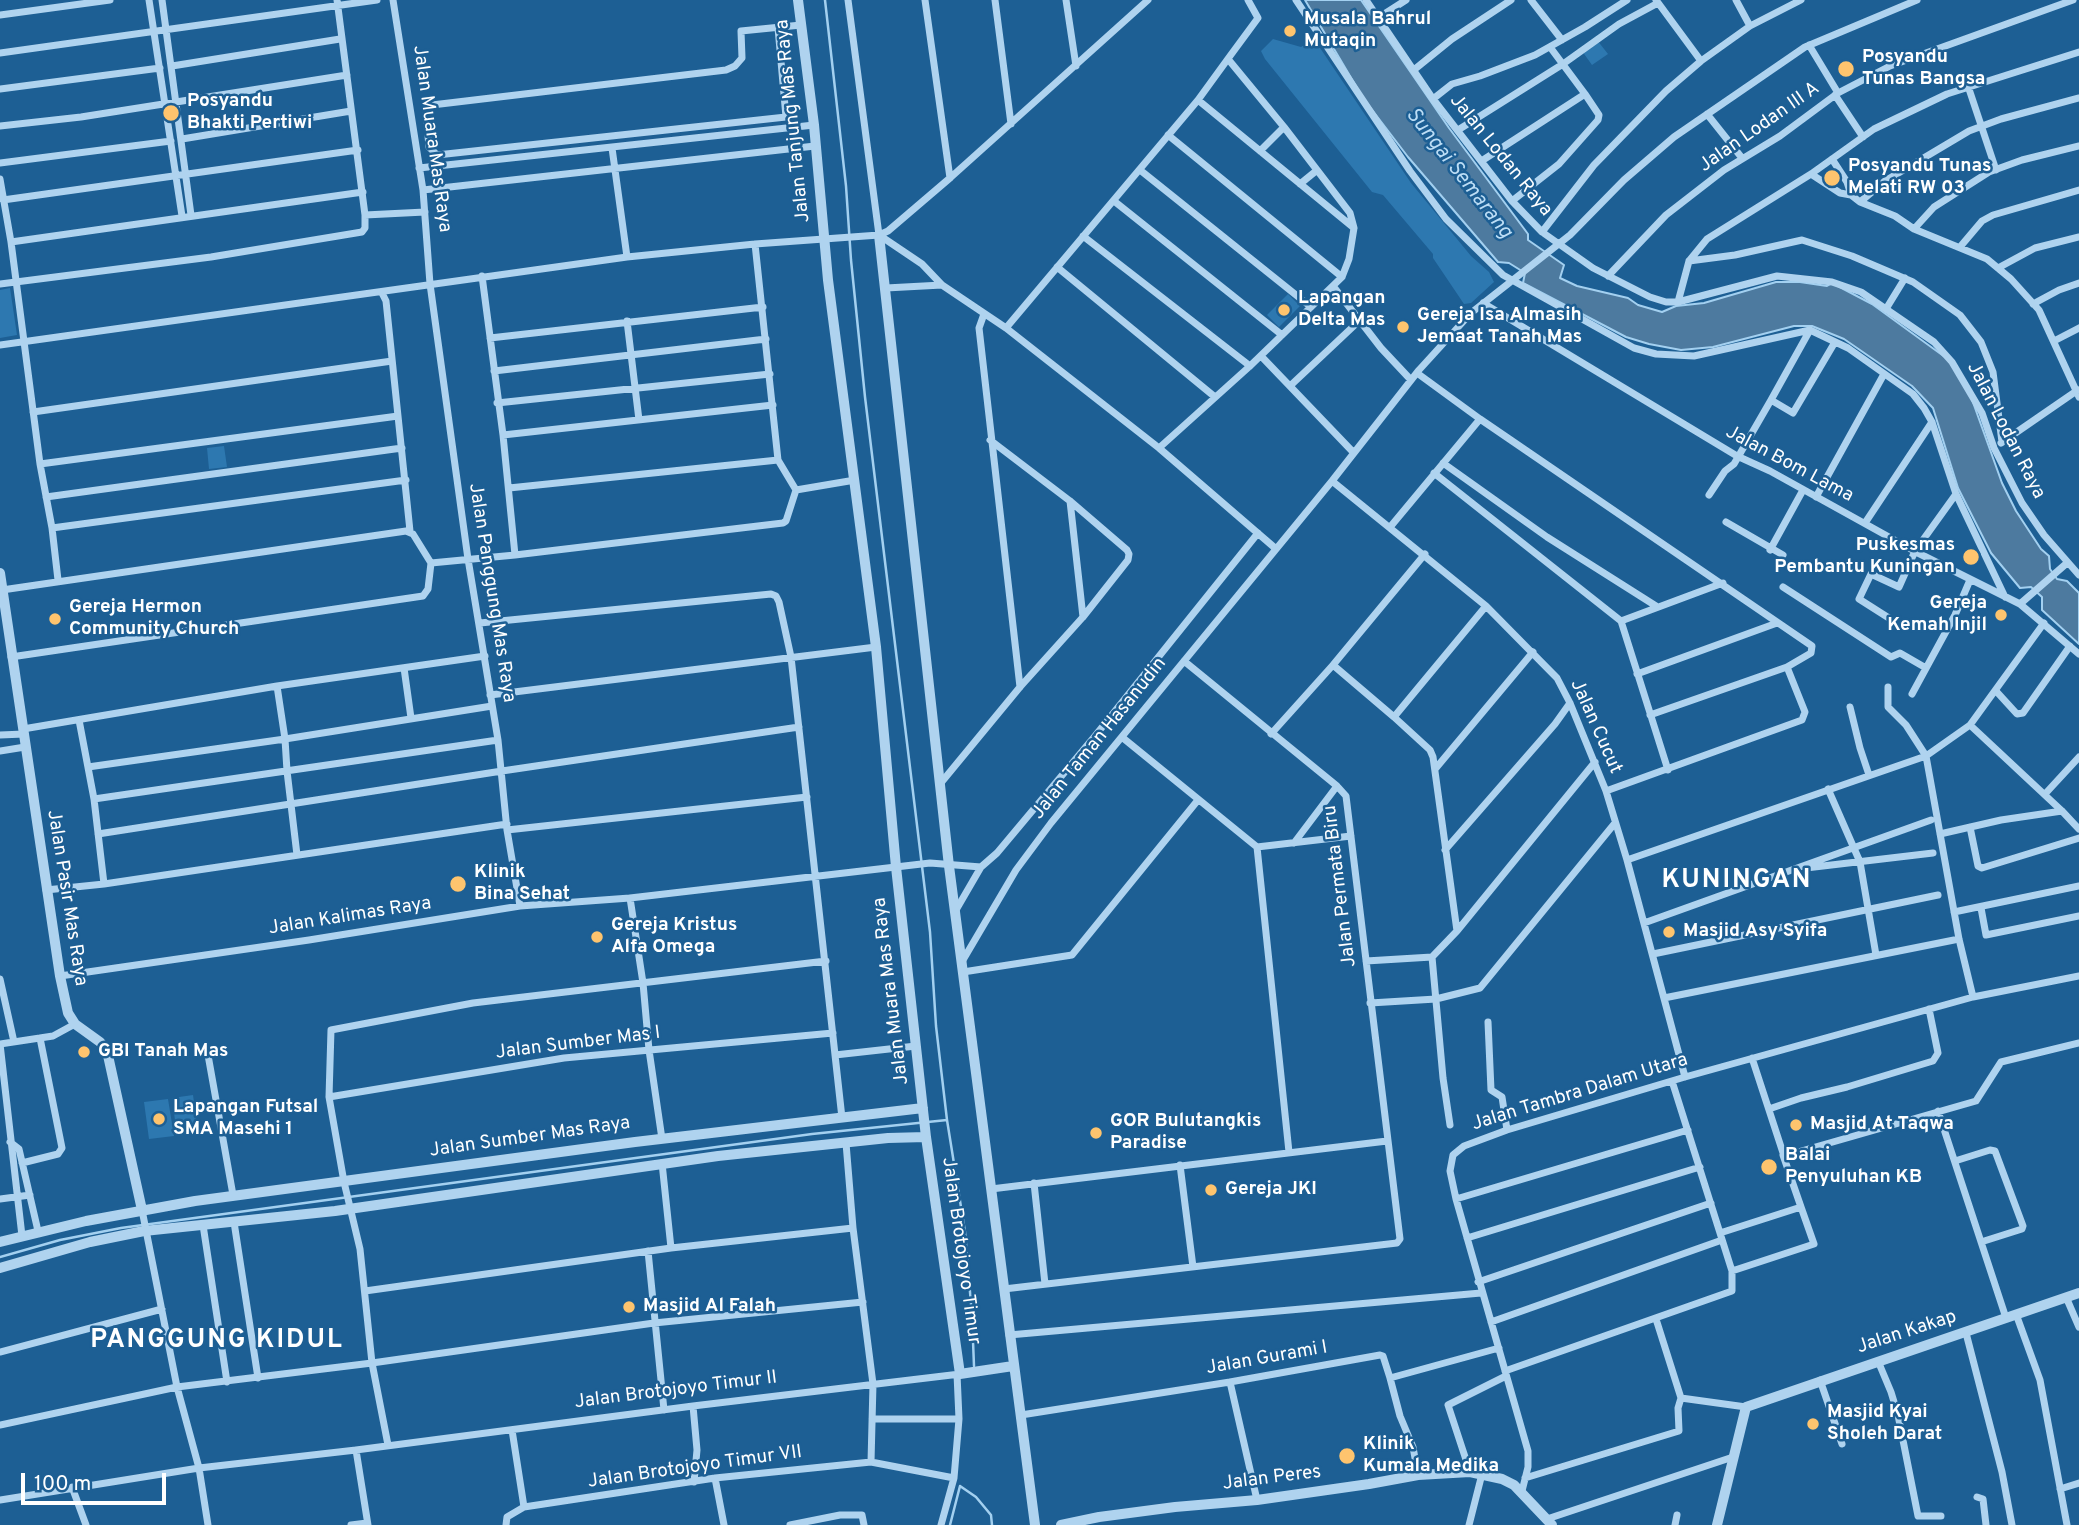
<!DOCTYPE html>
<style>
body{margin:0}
#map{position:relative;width:2079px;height:1525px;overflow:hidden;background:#1d5f94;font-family:Overpass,sans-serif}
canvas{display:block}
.scale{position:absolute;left:21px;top:1473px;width:145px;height:32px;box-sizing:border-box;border:4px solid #fff;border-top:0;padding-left:9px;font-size:21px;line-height:24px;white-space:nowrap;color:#fff;-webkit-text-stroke:5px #1d5f94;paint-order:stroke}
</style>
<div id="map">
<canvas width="2079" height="1525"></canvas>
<div class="scale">100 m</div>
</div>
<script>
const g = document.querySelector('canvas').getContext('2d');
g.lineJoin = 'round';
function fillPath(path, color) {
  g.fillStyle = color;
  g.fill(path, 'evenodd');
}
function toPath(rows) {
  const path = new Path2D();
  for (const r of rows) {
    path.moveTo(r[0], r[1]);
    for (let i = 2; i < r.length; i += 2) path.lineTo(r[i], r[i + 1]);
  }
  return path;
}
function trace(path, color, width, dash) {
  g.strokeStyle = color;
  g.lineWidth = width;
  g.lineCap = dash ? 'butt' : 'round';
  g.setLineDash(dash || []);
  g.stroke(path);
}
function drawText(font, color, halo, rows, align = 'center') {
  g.font = font + ' Overpass,sans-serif';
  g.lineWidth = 5;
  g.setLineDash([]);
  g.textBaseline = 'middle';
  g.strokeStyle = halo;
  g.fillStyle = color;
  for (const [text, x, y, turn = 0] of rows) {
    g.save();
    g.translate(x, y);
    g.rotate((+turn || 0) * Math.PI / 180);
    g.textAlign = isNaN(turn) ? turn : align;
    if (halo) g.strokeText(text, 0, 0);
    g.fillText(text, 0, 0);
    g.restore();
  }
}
const green = toPath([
 [1273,39,1301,47,1314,39,1411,183,1471,256,1489,272,1494,282,1471,303,1464,304,1433,258,1433,254,1383,195,1372,192,1265,59,1261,51],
 [1597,40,1608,54,1592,65,1582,51],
 [10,288,17,335,0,338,0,290],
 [1288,294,1300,306,1279,327,1267,315],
 [224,446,227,467,209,469,207,448],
 [193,1095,198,1132,177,1135,172,1098],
 [168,1099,174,1136,149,1139,144,1102]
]);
const water = toPath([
 [1305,0,1361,0,1449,128,1528,234,1528,240,1564,265,1560,278,1577,286,1628,298,1638,305,1662,312,1676,306,1704,303,1776,282,1800,282,1827,286,1832,283,1872,304,1949,360,1970,394,2002,483,2016,511,2041,549,2049,556,2050,569,2057,579,2067,581,2079,593,2079,644,2042,610,2042,597,2031,587,2020,588,1991,553,1958,488,1933,408,1912,386,1844,339,1812,326,1794,326,1713,347,1681,350,1649,344,1626,337,1523,283,1525,273,1509,263,1498,262,1408,157,1363,98,1305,0]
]);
const stream = toPath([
 [825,0,846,186,851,260,865,397,930,932,936,1026,947,1120,965,1232,972,1316,974,1366],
 [0,1257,60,1240,121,1228,812,1134,947,1120],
 [950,1525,960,1486,976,1497,991,1515,992,1525]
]);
const minor = toPath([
 [149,0,182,216],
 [162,0,191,215],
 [393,0,423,190,430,284,468,559,498,740,507,830,520,906],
 [848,0,879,235],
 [925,0,950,178],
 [995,0,1011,124],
 [1066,0,1076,66],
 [1296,0,1410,171,1446,219,1503,275,1634,348,1656,354,1694,356,1810,330,1848,348,1913,394,1924,408,1932,422,1956,494,2005,597],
 [1366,0,1433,99,1512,201,1542,232,1593,268,1650,297,1666,302,1678,302,1777,276,1832,282,1861,292,1934,342,1952,362,1982,413,1994,448,2022,503,2044,535,2079,575],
 [1531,0,1562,40],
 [1656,0,1701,61],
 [1736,0,1750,26],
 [0,15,110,0],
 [1378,18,1406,0],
 [778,28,786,117,437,155,429,147,426,114,432,105,726,70,735,66,742,58,741,31,801,25],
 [1809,45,1838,93],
 [0,53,377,0],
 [1228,59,1284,127],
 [172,66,340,39],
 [1415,69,1452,39,1511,0],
 [1968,86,1996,170],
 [0,89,160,68],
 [1835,95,1863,137],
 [1433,99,1452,84,1480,76,1535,55,1585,27,1627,0],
 [1707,114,1742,158],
 [0,126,81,117,347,75],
 [1458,130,1563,64,1619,24,1658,3],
 [1168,135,1342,277],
 [182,139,351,111],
 [612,148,627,257],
 [1260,151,1284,127,1350,213,1354,228],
 [1832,159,1847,182,1851,195],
 [1483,160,1585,94,1550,47],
 [0,163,171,141],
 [419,168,814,125],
 [1140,170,1311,307],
 [1811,174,1840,193,1851,195,1860,202,1895,216,1914,229,1987,259,2011,279,2039,310,2079,397],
 [0,179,11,242,40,464,52,528,58,580],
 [1300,184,1316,171],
 [423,190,815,146],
 [3,200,358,150],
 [1114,201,1282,335],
 [1512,201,1559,164,1598,120,1599,115,1585,94],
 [1860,202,1885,181,1969,131,2001,119,2079,98],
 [365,215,425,212],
 [1914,229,1934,207,1989,172,2022,160,2079,146],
 [1542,232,1594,165,1666,91,1701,61,1750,26,1801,0],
 [879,235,922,264,942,285],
 [1083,236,1250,366],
 [11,242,363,192],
 [1960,247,1982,221,1993,215,2079,190],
 [1689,261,1735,255,1802,240,1852,256,1913,282,1960,315,1981,342,1993,372,2002,442],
 [1057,267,1215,397],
 [1998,268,2035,248,2079,237],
 [482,276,503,435,515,555],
 [1608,276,1666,215,1724,170,1780,136,1838,93,1890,66,2073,0],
 [0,284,211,257,362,232,365,228,365,215,337,0],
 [1333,286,1381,348,1411,380],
 [886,288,942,285,1006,328,1159,448,1275,548],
 [382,293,386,301,410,531],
 [1678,302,1689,261,1707,239,1811,174,1874,129,1947,94,2079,52],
 [1483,303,1737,456,1770,471,1916,552,2020,604,2079,654],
 [2033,304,2059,290,2079,283],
 [1886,309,1905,278],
 [984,314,979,328,1020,687],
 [627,321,639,420],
 [1006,328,1198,100,1230,56,1258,18,1248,0],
 [490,338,763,307],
 [2054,341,2079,328],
 [0,345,627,257,755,244,879,235,888,231,950,178,1148,0],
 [1261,356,1353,452],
 [494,371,766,339],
 [1417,373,1480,419,1812,646,1811,653,1787,667,1650,715],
 [1290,386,1359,321],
 [1771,400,1810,330],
 [497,403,770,374],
 [33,412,392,361],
 [503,435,773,405],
 [2001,443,2078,390],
 [1159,448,1250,366,1342,277,1349,259,1354,228,1198,100],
 [1443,463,1547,537,1656,606],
 [40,464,398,416],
 [1434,473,1621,621],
 [1332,481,1486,606,1557,678,1570,703,1606,791,1627,860,1685,1077],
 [509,488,778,460],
 [796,490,855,480],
 [1709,495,1725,471,1734,464,1771,400,1793,413,1835,342],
 [46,497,402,448],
 [1816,497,1884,374],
 [1070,501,1083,617],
 [1726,522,1783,555],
 [1865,523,1932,422],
 [1391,526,1480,419],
 [52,528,406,480],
 [1770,550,1803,490],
 [1783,587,1891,657,1900,653,1926,668],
 [2,590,406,531,413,534,431,563],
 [2020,604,2067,563],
 [1892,620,1859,599,1871,574,1899,587,1915,551,1956,494],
 [1621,621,1668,770],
 [1621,621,1723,583],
 [480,623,771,594,776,596,779,602,791,657,842,1118],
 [11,657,423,596,428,589,431,563,515,555,783,523,786,521,796,490,778,460,755,244],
 [1333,665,1394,717,1430,750,1433,757,1457,931,1432,957,1366,961],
 [404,668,411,718],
 [1637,674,1777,623],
 [277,686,285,739,287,771,297,855],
 [1888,687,1888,707,1906,725,1926,756,1959,939,1973,997],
 [1996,691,2017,714,2023,713,2070,646],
 [1912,694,1955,615,1970,580],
 [490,695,876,647],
 [1850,707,1860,748,1869,775],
 [1394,717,1486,606],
 [79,720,94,799,104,884],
 [1970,725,2062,811,2079,829],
 [23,729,277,686,485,656],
 [1271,734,1333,665,1425,554],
 [0,735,24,734],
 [1123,738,1257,847,1289,1152],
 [0,751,25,747],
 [88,767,285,739,492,706],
 [1436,768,1533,652],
 [940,784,1020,687,1083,617,1128,560,1129,554,1127,550,1070,501,990,440],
 [1828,789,1860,862,1876,955],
 [1606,791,1802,720,1805,712,1787,667],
 [2045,794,2079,757],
 [94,799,498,740],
 [1970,827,1978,866,1982,868,2079,838],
 [507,830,807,797],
 [98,834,502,771,799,727],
 [1940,834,2001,820,2062,811],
 [1294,843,1337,786],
 [1257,847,1351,836],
 [1445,850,1555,724,1570,703],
 [1627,860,1926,756,1970,725,2044,623],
 [1806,868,1933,853],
 [46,890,104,884,507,824],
 [630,898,643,983,649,1050,662,1139],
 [1981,908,1986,935,2079,916],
 [956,910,981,867,997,853,1095,736,1258,533],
 [1954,912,2079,886],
 [1644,923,1931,820],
 [1457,931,1595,762],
 [1653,954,1938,895],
 [1432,957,1443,1078,1450,1125],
 [963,960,1016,870,1051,823,1332,481,1419,370,1471,313,1570,235,1624,180,1674,137,1805,47,1917,0],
 [963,972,1072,955,1198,800],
 [60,976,309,940,520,906,630,898,930,863,981,867],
 [0,979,14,1042],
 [1664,998,1954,940],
 [1370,1003,1436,999,1480,988,1615,823],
 [1488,1022,1491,1090,1502,1097,1507,1130],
 [0,1044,22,1236],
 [0,1044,53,1036,75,1024],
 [208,1055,233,1195],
 [835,1055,916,1046],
 [1752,1058,1784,1156,1976,1101,2001,1062,2079,1043],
 [329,1097,564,1058,833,1033],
 [1769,1109,1801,1098,1847,1087,1933,1061,1938,1053,1929,1009],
 [1938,1111,2006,1318],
 [10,1142,19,1149,38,1231],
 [1783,1155,1801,1207],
 [1955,1161,1990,1150,1995,1151,2023,1226,2022,1229,1981,1242],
 [22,1163,58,1154,62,1148,40,1038],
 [662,1163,671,1248],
 [1180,1165,1193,1267],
 [1034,1183,1045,1284],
 [991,1189,1387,1141],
 [0,1199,30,1195],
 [1456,1199,1688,1130],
 [142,1210,177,1387,199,1468,208,1525],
 [234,1222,258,1378],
 [203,1225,227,1382],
 [1720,1233,1801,1207,1814,1244,1732,1271],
 [1467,1238,1700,1167],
 [648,1251,664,1410],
 [1478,1282,1711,1203],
 [1004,1289,1397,1243,1400,1239,1346,796,1337,786,1184,661],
 [365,1291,671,1248,853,1228],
 [2066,1297,2079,1327],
 [2016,1314,2040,1380,2067,1525],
 [1656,1319,1681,1398,1746,1407],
 [1491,1322,1722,1240],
 [1966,1333,2002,1472,2012,1525],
 [1009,1335,1481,1293],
 [0,1352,162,1309],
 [1878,1361,1891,1392,1898,1415,1918,1516,1941,1516],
 [1505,1371,1732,1291,1732,1271,1672,1081],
 [1390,1378,1400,1416,1413,1447,1418,1475],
 [1820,1380,1842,1444],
 [1230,1382,1257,1500],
 [693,1406,697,1450,694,1482],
 [1021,1415,1230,1382,1380,1355,1383,1356,1390,1378,1499,1348],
 [872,1419,959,1419,957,1374],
 [0,1425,177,1387,372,1363,654,1323,863,1302],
 [512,1430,524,1507,715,1478,871,1462,873,1384,853,1228,846,1143],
 [388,1445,372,1363,360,1249,344,1182,329,1097,331,1030,473,1003,826,961],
 [356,1450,368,1525],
 [871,1462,954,1478],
 [1470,1472,1448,1405,1506,1376],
 [715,1478,724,1525],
 [1525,1478,1679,1431,1678,1408,1681,1398],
 [72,1487,86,1525],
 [2060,1489,2079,1483],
 [1522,1491,1528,1467,1528,1451,1456,1199,1450,1171,1453,1155,1464,1146,1507,1130,1685,1077,1973,997,2079,976],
 [1977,1497,1983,1499,1986,1525],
 [0,1500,199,1468,356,1450,693,1406,960,1374],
 [1547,1519,1733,1457],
 [351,1525,367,1523],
 [506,1525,507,1517,524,1507],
 [790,1525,840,1515,862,1515,864,1525],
 [941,1525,954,1478,959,1419],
 [1469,1525,1482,1474],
 [1675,1525,1677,1515]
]);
const tertiary = toPath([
 [798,0,814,125,828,280,876,647,896,867,926,1137,960,1374,1013,1366],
 [879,235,949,866,1035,1525],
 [0,573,60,976,68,1013,75,1024,100,1042,107,1051,142,1210],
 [0,1242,86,1221,195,1201,635,1142,923,1108],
 [0,1268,90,1242,144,1231,335,1211,718,1156,888,1138,926,1137],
 [1061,1525,1099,1517,1175,1507,1257,1500,1369,1484,1418,1475,1470,1472,1502,1479,1514,1485,1552,1525],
 [1717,1525,1746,1407,2079,1293]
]);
const markers = [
 [1290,31,7,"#fec46e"],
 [1846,69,9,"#fec46e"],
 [171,113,9,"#fec46e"],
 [1832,178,9,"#fec46e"],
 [1284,310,7,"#fec46e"],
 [1403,327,7,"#fec46e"],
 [1971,557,9,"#fec46e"],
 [2001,615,7,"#fec46e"],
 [55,619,7,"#fec46e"],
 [458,884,9,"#fec46e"],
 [1669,932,7,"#fec46e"],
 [597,937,7,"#fec46e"],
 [84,1052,7,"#fec46e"],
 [159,1119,7,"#fec46e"],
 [1796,1125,7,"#fec46e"],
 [1096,1133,7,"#fec46e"],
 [1769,1167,9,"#fec46e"],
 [1211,1190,7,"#fec46e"],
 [629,1307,7,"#fec46e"],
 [1813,1424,7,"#fec46e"],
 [1347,1456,9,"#fec46e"]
];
const poiNames = [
 ["Musala Bahrul",1304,20],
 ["Mutaqin",1304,42],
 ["Posyandu",1862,58],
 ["Tunas Bangsa",1862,80],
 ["Posyandu",187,102],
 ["Bhakti Pertiwi",187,124],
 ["Posyandu Tunas",1848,167],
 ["Melati RW 03",1848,189],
 ["Lapangan",1298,299],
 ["Delta Mas",1298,321],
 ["Gereja Isa Almasih",1417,316],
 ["Jemaat Tanah Mas",1417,338],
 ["Puskesmas",1955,546,"right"],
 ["Pembantu Kuningan",1955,568,"right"],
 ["Gereja",1987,604,"right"],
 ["Kemah Injil",1987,626,"right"],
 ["Gereja Hermon",69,608],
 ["Community Church",69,630],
 ["Klinik",474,873],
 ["Bina Sehat",474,895],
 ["Gereja Kristus",611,926],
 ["Alfa Omega",611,948],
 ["Masjid Asy Syifa",1683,932],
 ["GBI Tanah Mas",98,1052],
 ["Lapangan Futsal",173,1108],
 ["SMA Masehi 1",173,1130],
 ["GOR Bulutangkis",1110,1122],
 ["Paradise",1110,1144],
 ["Masjid At Taqwa",1810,1125],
 ["Balai",1785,1156],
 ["Penyuluhan KB",1785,1178],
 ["Gereja JKI",1225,1190],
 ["Masjid Al Falah",643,1307],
 ["Masjid Kyai",1827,1413],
 ["Sholeh Darat",1827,1435],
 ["Klinik",1363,1445],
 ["Kumala Medika",1363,1467]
];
const streetNames = [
 ["Jalan Tanjung Mas Raya",794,121,-96],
 ["Jalan Lodan III A",1760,128,-35],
 ["Jalan Muara Mas Raya",431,139,82],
 ["Jalan Lodan Raya",1500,156,51],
 ["Jalan Lodan Raya",2005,431,63],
 ["Jalan Bom Lama",1789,465,28],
 ["Jalan Panggung Mas Raya",491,593,81],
 ["Jalan Cucut",1595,727,66],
 ["Jalan Taman Hasanudin",1100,739,-51],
 ["Jalan Permata Biru",1341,886,-97],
 ["Jalan Pasir Mas Raya",66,898,81],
 ["Jalan Kalimas Raya",350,917,-9],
 ["Jalan Muara Mas Raya",892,991,-97],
 ["Jalan Sumber Mas I",578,1044,-7],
 ["Jalan Tambra Dalam Utara",1580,1093,-17],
 ["Jalan Sumber Mas Raya",530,1138,-8],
 ["Jalan Brotojoyo Timur",960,1251,82],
 ["Jalan Kakap",1907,1333,-18],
 ["Jalan Gurami I",1267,1359,-10],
 ["Jalan Brotojoyo Timur II",676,1391,-7],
 ["Jalan Brotojoyo Timur VII",695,1468,-8],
 ["Jalan Peres",1272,1479,-7]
];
const waterNames = [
 ["Sungai Semarang",1458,174,52]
];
const districtNames = [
 ["KUNINGAN",1737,882],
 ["PANGGUNG KIDUL",217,1342]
];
fillPath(green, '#2d78b0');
fillPath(water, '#4d7a9f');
trace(water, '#a3d0f0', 2);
trace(stream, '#a3d0f0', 2.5);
trace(minor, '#afd3ef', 7);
trace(tertiary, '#afd3ef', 10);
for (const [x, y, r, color] of markers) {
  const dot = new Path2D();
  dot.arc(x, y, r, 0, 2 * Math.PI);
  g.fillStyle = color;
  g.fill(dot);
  trace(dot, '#1d5f94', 2.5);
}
drawText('bold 19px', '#fff', '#1d5f94', poiNames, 'left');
drawText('19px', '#fff', '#1d5f94', streetNames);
drawText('italic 21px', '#bcddf5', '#1d5f94', waterNames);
g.letterSpacing = '2px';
drawText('bold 26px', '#fff', '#1d5f94', districtNames);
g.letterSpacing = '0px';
</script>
